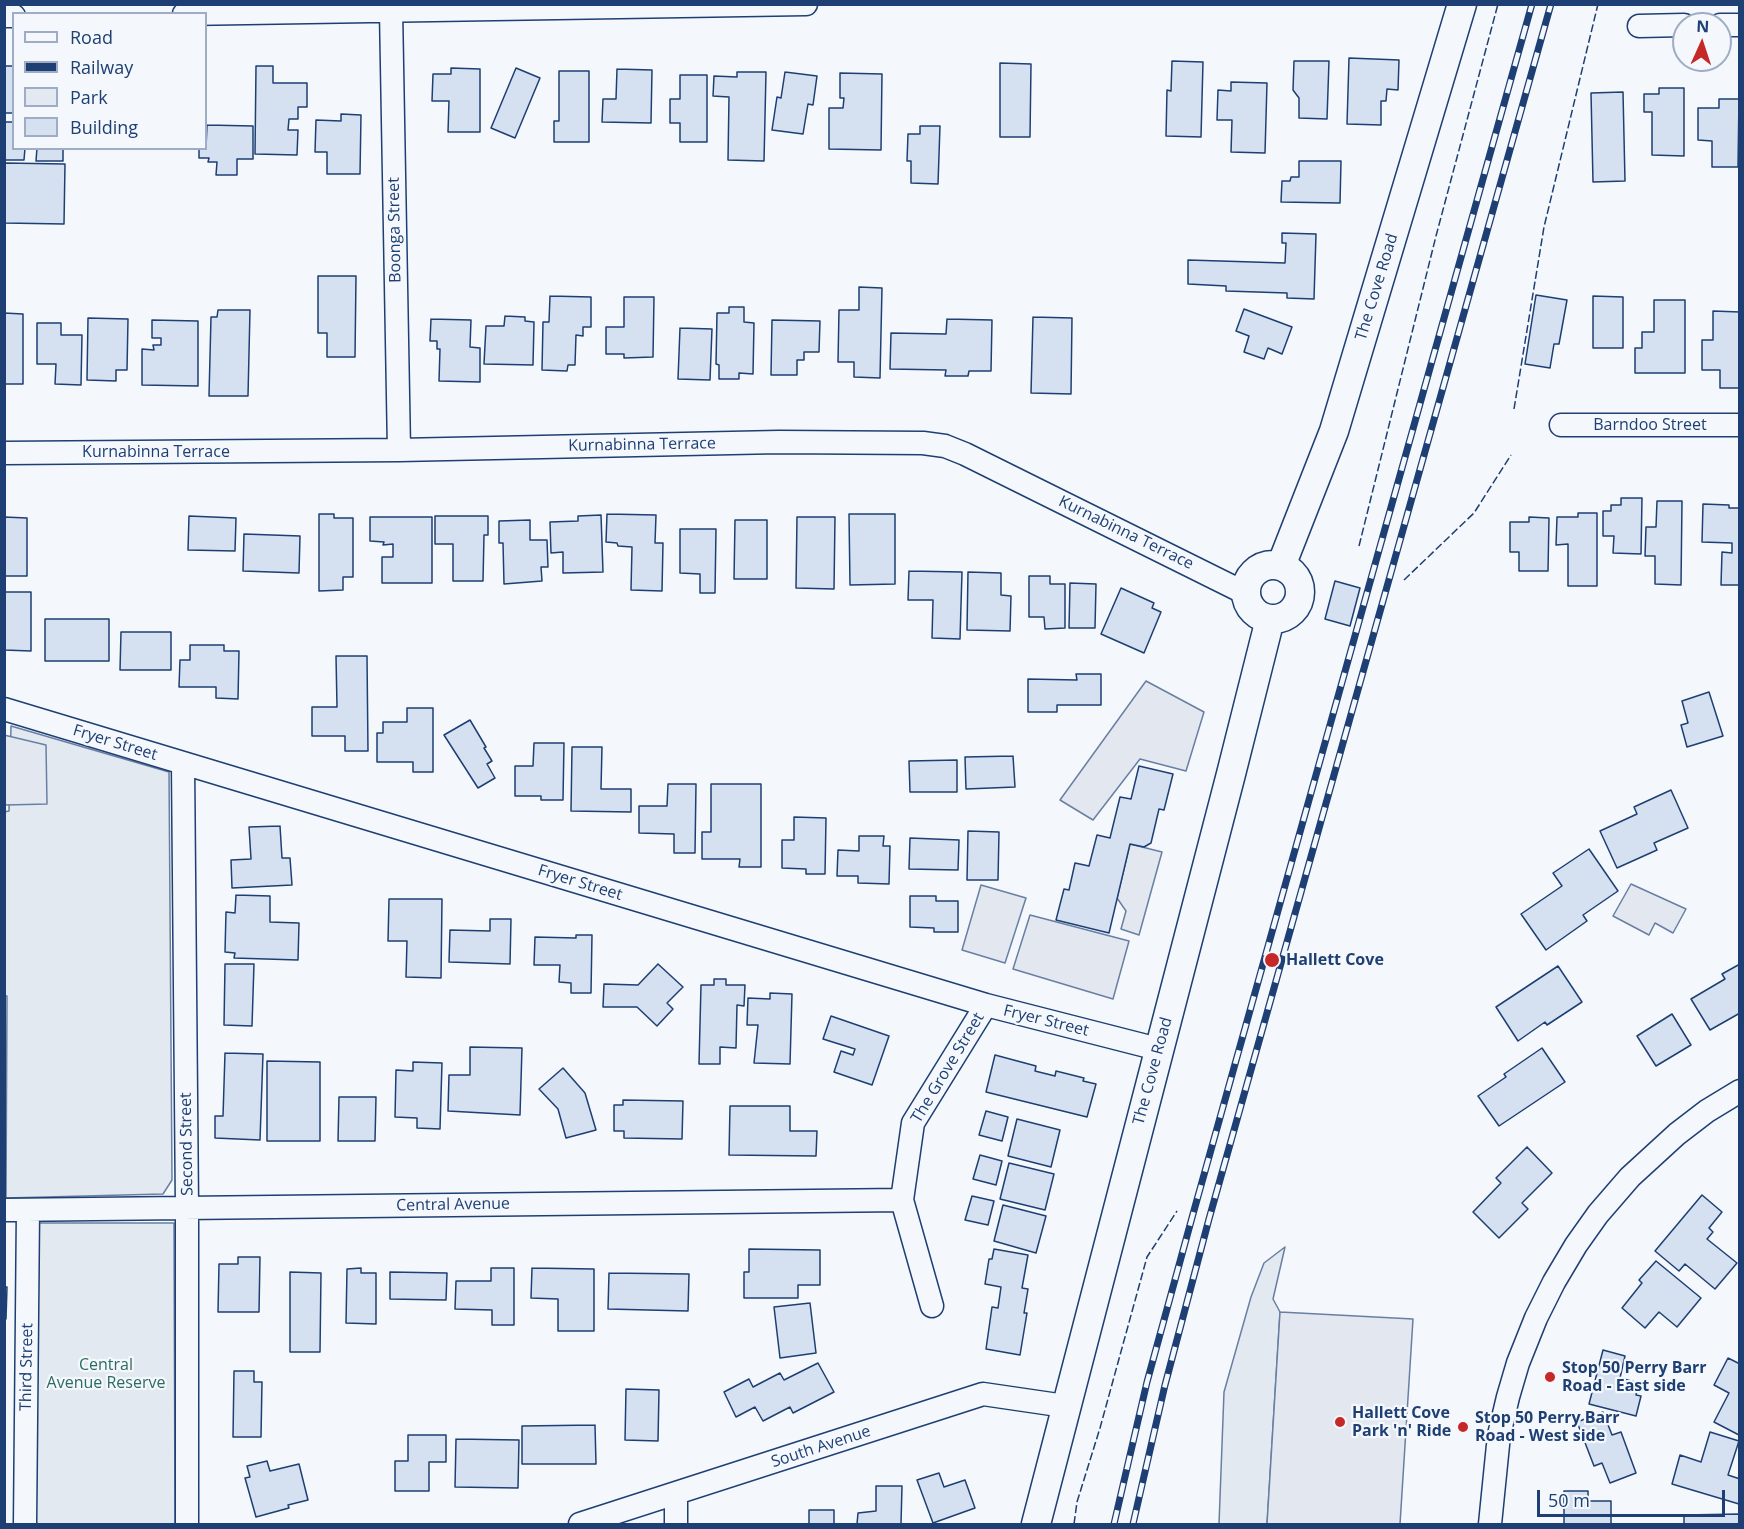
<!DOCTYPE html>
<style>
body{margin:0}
#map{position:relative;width:1744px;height:1529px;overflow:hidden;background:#f4f7fb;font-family:"Open Sans",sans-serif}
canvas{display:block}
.frame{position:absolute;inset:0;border:6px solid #1d3f73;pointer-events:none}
.legend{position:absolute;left:12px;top:12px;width:195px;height:138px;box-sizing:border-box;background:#f4f7fb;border:2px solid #9eadc5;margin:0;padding:8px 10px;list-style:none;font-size:18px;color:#1d3f73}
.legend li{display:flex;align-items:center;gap:12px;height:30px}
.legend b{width:30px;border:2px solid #9eadc5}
.north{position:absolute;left:1672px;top:12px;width:60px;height:60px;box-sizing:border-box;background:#f4f7fb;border:2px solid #9eadc5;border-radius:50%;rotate:3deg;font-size:16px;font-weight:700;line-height:24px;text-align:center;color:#1d3f73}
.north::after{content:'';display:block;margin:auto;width:21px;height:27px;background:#c62828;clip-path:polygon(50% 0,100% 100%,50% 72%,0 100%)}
.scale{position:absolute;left:1537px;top:1490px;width:188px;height:27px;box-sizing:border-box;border:3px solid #1d3f73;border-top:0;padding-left:8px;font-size:18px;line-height:21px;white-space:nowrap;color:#1d3f73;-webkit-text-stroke:4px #f4f7fb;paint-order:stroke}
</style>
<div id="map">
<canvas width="1744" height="1529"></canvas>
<div class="frame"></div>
<ul class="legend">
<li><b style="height:8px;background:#f4f7fb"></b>Road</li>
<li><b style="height:8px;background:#1d3f73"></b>Railway</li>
<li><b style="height:16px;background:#e3e9f0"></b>Park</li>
<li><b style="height:16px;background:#d5e0f0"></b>Building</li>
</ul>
<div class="north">N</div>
<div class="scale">50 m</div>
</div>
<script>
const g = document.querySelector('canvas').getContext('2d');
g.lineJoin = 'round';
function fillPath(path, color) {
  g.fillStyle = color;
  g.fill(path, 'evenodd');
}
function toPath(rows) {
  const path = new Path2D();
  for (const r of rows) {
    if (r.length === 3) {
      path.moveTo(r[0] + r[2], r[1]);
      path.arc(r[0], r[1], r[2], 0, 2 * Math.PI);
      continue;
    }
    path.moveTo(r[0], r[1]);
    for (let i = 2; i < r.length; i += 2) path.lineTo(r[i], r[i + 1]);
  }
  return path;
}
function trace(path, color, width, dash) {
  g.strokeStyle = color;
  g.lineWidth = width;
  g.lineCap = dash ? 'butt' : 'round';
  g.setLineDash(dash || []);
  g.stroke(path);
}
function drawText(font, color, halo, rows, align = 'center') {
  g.font = font + ' "Open Sans",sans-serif';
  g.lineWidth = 4.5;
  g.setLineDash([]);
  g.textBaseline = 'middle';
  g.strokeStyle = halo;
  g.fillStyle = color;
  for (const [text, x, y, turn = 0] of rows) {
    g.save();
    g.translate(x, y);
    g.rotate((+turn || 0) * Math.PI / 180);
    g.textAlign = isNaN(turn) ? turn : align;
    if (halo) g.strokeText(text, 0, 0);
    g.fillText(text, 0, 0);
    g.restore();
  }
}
const green = toPath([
 [11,726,169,772,172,1180,163,1194,6,1198,7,996,4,996,4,812,9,811,11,726],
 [39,1223,174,1223,175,1524,36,1524,39,1223],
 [1285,1247,1273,1299,1280,1312,1267,1524,1219,1524,1224,1392,1251,1297,1264,1263,1285,1247]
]);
const parking = toPath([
 [1146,681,1204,712,1186,771,1140,759,1093,820,1060,800,1146,681],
 [4,735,46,745,47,804,5,805,4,735],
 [1130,844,1162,852,1139,935,1121,929,1126,911,1117,898,1130,844],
 [1631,884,1686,909,1673,933,1655,923,1649,935,1613,916,1631,884],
 [981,885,1026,898,1005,963,962,950,981,885],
 [1030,915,1129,941,1113,999,1013,969,1030,915],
 [1280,1312,1413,1319,1400,1524,1267,1524,1280,1312]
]);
const building = toPath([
 [1349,58,1399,60,1398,90,1387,89,1386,101,1381,101,1381,125,1347,124,1349,58],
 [1172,61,1203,62,1201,137,1166,136,1167,90,1171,91,1172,61],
 [1294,61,1329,61,1327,119,1299,118,1299,98,1293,90,1294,61],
 [1000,63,1031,64,1030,137,1000,137,1000,63],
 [4,66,14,66,14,113,4,113,4,66],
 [256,66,273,66,273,83,307,83,307,107,298,107,298,119,289,119,288,130,298,130,297,155,255,154,256,66],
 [451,68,480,69,480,132,448,132,449,101,432,101,433,74,451,74,451,68],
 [516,68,540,78,515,138,491,128,516,68],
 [617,69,652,70,651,123,602,122,603,99,616,99,617,69],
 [559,71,589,71,589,142,554,142,554,121,559,121,559,71],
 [737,72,766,72,764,161,728,160,729,97,713,96,714,76,737,77,737,72],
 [785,72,817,76,813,105,808,104,803,134,772,130,777,97,781,98,785,72],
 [840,73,882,74,881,150,829,149,829,108,843,108,844,98,840,98,840,73],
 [680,75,707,75,707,142,680,142,680,123,670,123,670,99,680,99,680,75],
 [1231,82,1267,83,1265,153,1231,152,1232,120,1217,120,1218,90,1231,91,1231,82],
 [1659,88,1684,88,1684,156,1652,155,1652,112,1644,112,1644,94,1659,94,1659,88],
 [1623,92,1625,181,1593,182,1591,93,1623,92],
 [1719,99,1739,99,1738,167,1712,167,1712,141,1698,140,1698,108,1719,108,1719,99],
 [341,114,361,115,360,174,327,174,327,152,315,152,316,120,341,121,341,114],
 [4,122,14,122,14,148,25,148,24,160,4,160,4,122],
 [207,125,253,126,253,159,237,159,237,175,216,175,217,162,208,162,209,158,199,158,199,148,206,148,207,125],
 [920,126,940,126,938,184,911,183,911,161,907,161,908,134,920,134,920,126],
 [37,148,63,148,63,161,36,161,37,148],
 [1299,161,1341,161,1340,203,1281,202,1282,181,1290,181,1291,177,1299,177,1299,161],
 [4,163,65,164,64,224,4,223,4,163],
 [1282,233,1316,234,1314,299,1287,298,1287,293,1226,291,1226,286,1188,284,1188,260,1285,263,1286,243,1282,243,1282,233],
 [318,276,356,276,355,357,327,357,327,333,318,333,318,276],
 [859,287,882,288,880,378,854,377,854,362,838,362,839,310,859,310,859,287],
 [1536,295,1567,300,1559,344,1554,344,1550,368,1525,364,1536,295],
 [550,296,591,297,591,327,583,327,583,336,576,335,575,365,568,365,567,371,542,370,543,322,549,322,550,296],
 [1593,296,1623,297,1623,348,1593,348,1593,296],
 [624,297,654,297,653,357,624,358,624,354,606,354,606,327,624,327,624,297],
 [1654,300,1685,300,1685,373,1635,373,1635,348,1642,348,1642,332,1654,332,1654,300],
 [729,307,744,307,744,322,754,323,753,374,739,373,739,379,719,379,719,365,716,364,717,313,729,313,729,307],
 [1244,309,1292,327,1282,354,1268,348,1264,359,1244,352,1249,336,1236,331,1244,309],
 [218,310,250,310,248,396,209,396,211,317,217,317,218,310],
 [1713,311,1740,312,1740,388,1720,388,1720,370,1702,370,1702,340,1713,340,1713,311],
 [4,313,23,314,23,384,4,384,4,313],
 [505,316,525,317,525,321,534,322,533,365,484,364,486,326,504,326,505,316],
 [1033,317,1072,318,1071,394,1031,393,1033,317],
 [88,318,128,319,127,370,116,370,116,381,87,380,88,318],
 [431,319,471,320,470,347,480,348,480,382,439,381,440,349,437,349,437,341,430,341,431,319],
 [947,319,992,320,991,371,969,371,968,376,945,376,946,370,890,369,891,333,946,334,947,319],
 [152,320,198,321,198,386,142,385,142,349,154,350,153,345,161,345,161,338,152,338,152,320],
 [772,320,820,321,819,352,804,352,804,360,797,360,797,375,771,375,772,320],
 [37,323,61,323,61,335,82,335,81,385,55,384,56,364,37,364,37,323],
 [680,328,712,329,710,380,678,379,680,328],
 [1621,498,1642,498,1641,554,1613,553,1614,536,1603,536,1603,511,1611,511,1611,505,1621,505,1621,498],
 [1657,501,1682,501,1681,585,1655,584,1655,556,1645,556,1646,527,1656,527,1657,501],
 [1703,504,1729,505,1729,508,1740,508,1740,585,1721,585,1722,552,1732,553,1732,543,1702,542,1703,504],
 [1578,513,1597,513,1597,586,1568,586,1568,544,1556,545,1557,517,1578,517,1578,513],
 [319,514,334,514,334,518,353,518,353,577,343,577,343,590,319,591,319,514],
 [607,514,656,515,655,543,663,543,662,591,631,590,632,547,618,546,617,543,606,542,607,514],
 [849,514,895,514,895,584,850,585,849,514],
 [601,515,603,572,563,573,563,552,551,553,550,522,578,521,578,516,601,515],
 [189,516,236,518,235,551,188,550,189,516],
 [435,516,488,516,488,535,484,535,483,581,453,581,453,544,435,544,435,516],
 [4,517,27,518,27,576,4,576,4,517],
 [370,517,432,517,432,583,382,583,382,557,393,557,393,544,383,545,384,542,370,541,370,517],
 [797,517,835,517,834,589,796,588,797,517],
 [1529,517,1549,518,1548,571,1519,571,1519,552,1510,552,1510,522,1529,522,1529,517],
 [530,520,530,540,547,540,548,567,541,567,542,581,504,584,503,543,499,543,499,521,530,520],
 [735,520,767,520,767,579,734,579,735,520],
 [680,529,716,529,715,593,700,593,700,574,680,573,680,529],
 [244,534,300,536,299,573,243,571,244,534],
 [909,571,962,572,960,639,932,638,933,600,908,600,909,571],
 [968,572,1001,573,1001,595,1011,596,1010,631,967,630,968,572],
 [1029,576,1050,576,1050,584,1065,584,1065,628,1045,629,1044,617,1029,617,1029,576],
 [1335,581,1360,588,1350,626,1325,619,1335,581],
 [1070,583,1096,584,1095,628,1069,628,1070,583],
 [1121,588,1154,603,1152,608,1161,612,1144,653,1101,634,1121,588],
 [4,592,31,592,31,651,4,650,4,592],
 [45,619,109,619,109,661,45,661,45,619],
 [121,632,171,632,171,670,120,670,121,632],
 [190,645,224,645,224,651,239,651,238,699,216,698,216,687,179,687,180,660,190,660,190,645],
 [336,656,367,656,368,751,345,751,345,736,312,736,312,707,337,707,336,656],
 [1076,674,1101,674,1101,705,1057,705,1057,712,1028,712,1028,679,1077,680,1076,674],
 [1709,692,1723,736,1687,747,1681,725,1688,723,1682,701,1709,692],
 [407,708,433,708,433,772,413,772,413,762,377,762,377,733,383,733,383,722,407,722,407,708],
 [470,720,486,747,484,748,492,761,487,764,495,778,478,788,444,735,470,720],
 [534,743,564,743,563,800,541,800,541,796,515,796,515,766,533,766,534,743],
 [572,747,602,747,601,789,631,789,631,812,571,811,572,747],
 [1013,756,1015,787,966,789,965,757,1013,756],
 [957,760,957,792,910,792,909,761,957,760],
 [1139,766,1173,774,1164,810,1159,809,1151,843,1144,847,1130,844,1109,933,1056,920,1064,889,1069,890,1075,863,1089,866,1097,835,1110,838,1120,797,1131,799,1139,766],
 [668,784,696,784,695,853,674,853,674,834,639,833,639,806,667,806,668,784],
 [711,784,761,784,761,867,739,867,740,859,702,859,702,832,711,832,711,784],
 [1671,790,1688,828,1654,843,1657,850,1617,868,1600,831,1637,814,1634,807,1671,790],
 [794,817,826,818,825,874,806,874,806,869,782,868,782,840,794,840,794,817],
 [280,826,282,858,290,858,292,885,232,888,231,860,251,859,249,827,280,826],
 [968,831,999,832,998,880,967,880,968,831],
 [859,836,884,836,883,846,890,846,889,884,858,883,858,876,837,876,838,850,859,851,859,836],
 [910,838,959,840,958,870,909,869,910,838],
 [1589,849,1618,891,1583,915,1587,921,1546,950,1521,914,1562,886,1553,873,1589,849],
 [236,895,270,896,270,922,299,923,298,960,234,958,235,953,225,952,226,912,235,913,236,895],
 [910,896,936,896,936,901,958,901,958,932,934,932,934,928,910,927,910,896],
 [389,899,442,899,441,978,406,977,407,941,388,941,389,899],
 [490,919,511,919,510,964,449,962,450,930,490,931,490,919],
 [576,935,592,935,591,993,571,993,571,983,559,982,560,965,534,965,535,937,576,938,576,935],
 [225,964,254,964,252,1026,224,1025,225,964],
 [658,964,683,987,667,1003,673,1009,657,1026,637,1007,603,1007,604,984,638,985,658,964],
 [1740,964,1740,1013,1710,1030,1691,999,1725,979,1722,974,1740,964],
 [1558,966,1582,1002,1547,1025,1545,1022,1518,1041,1496,1007,1558,966],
 [714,979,726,979,726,985,745,985,744,1006,737,1005,736,1048,720,1047,720,1064,699,1064,701,985,714,985,714,979],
 [770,993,792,994,790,1064,754,1063,758,1025,747,1025,748,998,770,999,770,993],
 [1672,1014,1691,1045,1656,1066,1637,1036,1672,1014],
 [831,1016,889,1036,872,1085,834,1072,841,1051,853,1055,855,1049,823,1039,831,1016],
 [470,1047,522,1048,520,1115,448,1111,449,1075,470,1075,470,1047],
 [1542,1048,1565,1082,1499,1126,1478,1096,1506,1077,1504,1074,1542,1048],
 [225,1053,263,1054,260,1140,215,1138,215,1116,223,1116,225,1053],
 [995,1055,1036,1066,1035,1071,1055,1076,1056,1071,1084,1078,1083,1081,1096,1084,1087,1117,986,1092,995,1055],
 [267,1061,320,1062,320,1141,267,1141,267,1061],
 [413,1062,442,1063,440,1129,417,1128,417,1118,395,1117,396,1070,413,1071,413,1062],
 [563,1068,585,1093,596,1130,566,1138,558,1109,539,1089,563,1068],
 [339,1097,376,1097,375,1141,338,1141,339,1097],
 [623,1100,683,1101,682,1139,624,1138,624,1131,614,1131,614,1105,623,1105,623,1100],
 [730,1106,790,1106,790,1131,817,1131,816,1156,729,1155,730,1106],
 [986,1111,1008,1117,1002,1141,979,1135,986,1111],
 [1017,1119,1060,1130,1051,1167,1008,1156,1017,1119],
 [1527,1147,1552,1173,1522,1203,1528,1209,1499,1238,1473,1212,1501,1183,1496,1178,1527,1147],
 [980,1155,1002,1161,996,1185,973,1179,980,1155],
 [1009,1163,1054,1174,1045,1210,1000,1199,1009,1163],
 [1702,1195,1722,1212,1709,1228,1713,1232,1707,1239,1737,1263,1715,1289,1685,1264,1679,1271,1655,1251,1702,1195],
 [972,1196,994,1201,988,1225,965,1220,972,1196],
 [1003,1205,1046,1216,1036,1253,994,1241,1003,1205],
 [749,1249,820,1250,820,1285,798,1285,798,1298,744,1298,744,1272,749,1272,749,1249],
 [994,1249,1028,1255,1022,1288,1028,1289,1024,1313,1027,1313,1020,1355,986,1349,992,1307,998,1308,1001,1287,985,1284,989,1259,992,1259,994,1249],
 [238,1257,260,1257,259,1312,218,1312,219,1264,238,1264,238,1257],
 [1656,1261,1701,1298,1677,1327,1659,1312,1645,1328,1622,1308,1642,1283,1639,1280,1656,1261],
 [361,1268,361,1273,376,1273,376,1324,346,1323,347,1269,361,1268],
 [491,1268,514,1268,514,1325,492,1325,492,1310,455,1309,456,1281,491,1281,491,1268],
 [532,1268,594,1269,594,1331,558,1331,558,1299,531,1298,532,1268],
 [290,1272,321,1273,320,1352,290,1352,290,1272],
 [390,1272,447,1273,446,1300,390,1299,390,1272],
 [609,1273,689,1274,688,1311,608,1309,609,1273],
 [4,1287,7,1287,6,1319,4,1319,4,1287],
 [810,1303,816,1353,780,1358,774,1307,810,1303],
 [1603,1350,1625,1356,1620,1378,1639,1383,1636,1395,1641,1396,1636,1416,1589,1404,1603,1350],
 [1728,1358,1740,1364,1739,1435,1714,1422,1729,1393,1714,1385,1728,1358],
 [818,1363,834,1392,793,1413,790,1407,763,1421,755,1407,736,1417,724,1392,749,1379,753,1387,780,1373,784,1380,818,1363],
 [234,1371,254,1371,254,1382,262,1382,261,1437,233,1437,234,1371],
 [626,1389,659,1390,658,1441,625,1440,626,1389],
 [1603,1412,1612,1435,1621,1432,1636,1473,1610,1483,1602,1463,1594,1466,1577,1422,1603,1412],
 [595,1425,596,1464,522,1464,522,1426,595,1425],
 [1710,1432,1739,1441,1728,1475,1740,1479,1739,1504,1672,1484,1680,1455,1701,1462,1710,1432],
 [408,1435,446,1435,446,1462,429,1462,429,1491,395,1491,395,1461,408,1461,408,1435],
 [456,1439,519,1440,518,1488,455,1487,456,1439],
 [267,1461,270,1471,299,1464,308,1500,288,1505,289,1508,256,1517,245,1478,250,1477,247,1466,267,1461],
 [939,1473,944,1487,965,1480,975,1508,933,1523,917,1480,939,1473],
 [876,1486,902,1486,901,1524,857,1524,858,1513,876,1511,876,1486],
 [1564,1491,1588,1491,1588,1501,1611,1501,1611,1524,1564,1524,1564,1491],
 [809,1510,834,1510,834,1524,809,1524,809,1510],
 [1740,1514,1740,1524,1684,1524,1684,1515,1740,1514]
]);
const minor = toPath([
 [391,10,399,450],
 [184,14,806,4],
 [4,16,14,16],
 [1720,25,1740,25],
 [1639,26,1684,25],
 [1561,425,1740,425],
 [4,453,399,450,779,442,923,443,945,446,965,454,1245,593],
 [4,709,986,1005,1158,1049],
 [183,764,187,1208,187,1524],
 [4,1210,902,1200],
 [932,1306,902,1200,913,1123,986,1005],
 [676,1493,676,1524],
 [25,1524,28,1210],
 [580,1524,983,1394,1065,1406],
 [1490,1524,1499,1435,1508,1397,1518,1363,1536,1318,1554,1282,1576,1245,1598,1214,1630,1177,1677,1134,1707,1111,1740,1091]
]);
const tertiary = toPath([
 [1273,592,27],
 [1281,566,1334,431,1462,4],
 [1036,1524,1231,774,1270,619]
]);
const rail = toPath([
 [1114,1524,1147,1382,1193,1214,1532,4],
 [1133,1524,1165,1385,1209,1219,1551,4]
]);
const fence = toPath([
 [1514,409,1544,227,1598,4],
 [1359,546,1436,236,1498,4],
 [1404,580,1474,513,1511,455],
 [1074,1524,1077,1502,1100,1428,1147,1257,1177,1211]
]);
const markers = [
 [1272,960,8,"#c62828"],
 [1550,1377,6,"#c62828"],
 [1340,1422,6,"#c62828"],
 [1463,1427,6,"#c62828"]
];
const streetNames = [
 ["Boonga Street",395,230,-91],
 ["The Cove Road",1377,287,-73],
 ["Barndoo Street",1650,425],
 ["Kurnabinna Terrace",642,445,-1],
 ["Kurnabinna Terrace",156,452],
 ["Kurnabinna Terrace",1126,533,26],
 ["Fryer Street",115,743,17],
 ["Fryer Street",580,883,17],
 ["Fryer Street",1046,1021,14],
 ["The Grove Street",948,1068,-59],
 ["The Cove Road",1153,1071,-75],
 ["Second Street",187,1144,-91],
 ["Central Avenue",453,1205,-1],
 ["Third Street",27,1367,-89],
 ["South Avenue",821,1447,-18]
];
const poiNames = [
 ["Hallett Cove",1286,960],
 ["Stop 50 Perry Barr",1562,1368],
 ["Road - East side",1562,1386],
 ["Hallett Cove",1352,1413],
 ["Park 'n' Ride",1352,1431],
 ["Stop 50 Perry Barr",1475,1418],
 ["Road - West side",1475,1436]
];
const parkNames = [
 ["Central",106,1365],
 ["Avenue Reserve",106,1383]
];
fillPath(green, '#e3e9f0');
trace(green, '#687fa3', 1.5);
fillPath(parking, '#e3e8f0');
trace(parking, '#687fa3', 1.5);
fillPath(building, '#d5e0f0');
trace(building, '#1d3f73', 1.5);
trace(minor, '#1d3f73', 25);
trace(tertiary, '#1d3f73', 31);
trace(minor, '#f4f7fb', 22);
trace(tertiary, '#f4f7fb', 28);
trace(rail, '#1d3f73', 7);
trace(rail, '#f4f7fb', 4.5, [14]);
trace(fence, '#1d3f73', 1.5, [8, 3]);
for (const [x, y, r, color] of markers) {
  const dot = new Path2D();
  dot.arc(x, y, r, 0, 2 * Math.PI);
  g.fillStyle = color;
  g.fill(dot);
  trace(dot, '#f4f7fb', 2);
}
drawText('16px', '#1d3f73', '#f4f7fb', streetNames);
drawText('bold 16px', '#1d3f73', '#f4f7fb', poiNames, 'left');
drawText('16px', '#2c6c60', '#f4f7fb', parkNames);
</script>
